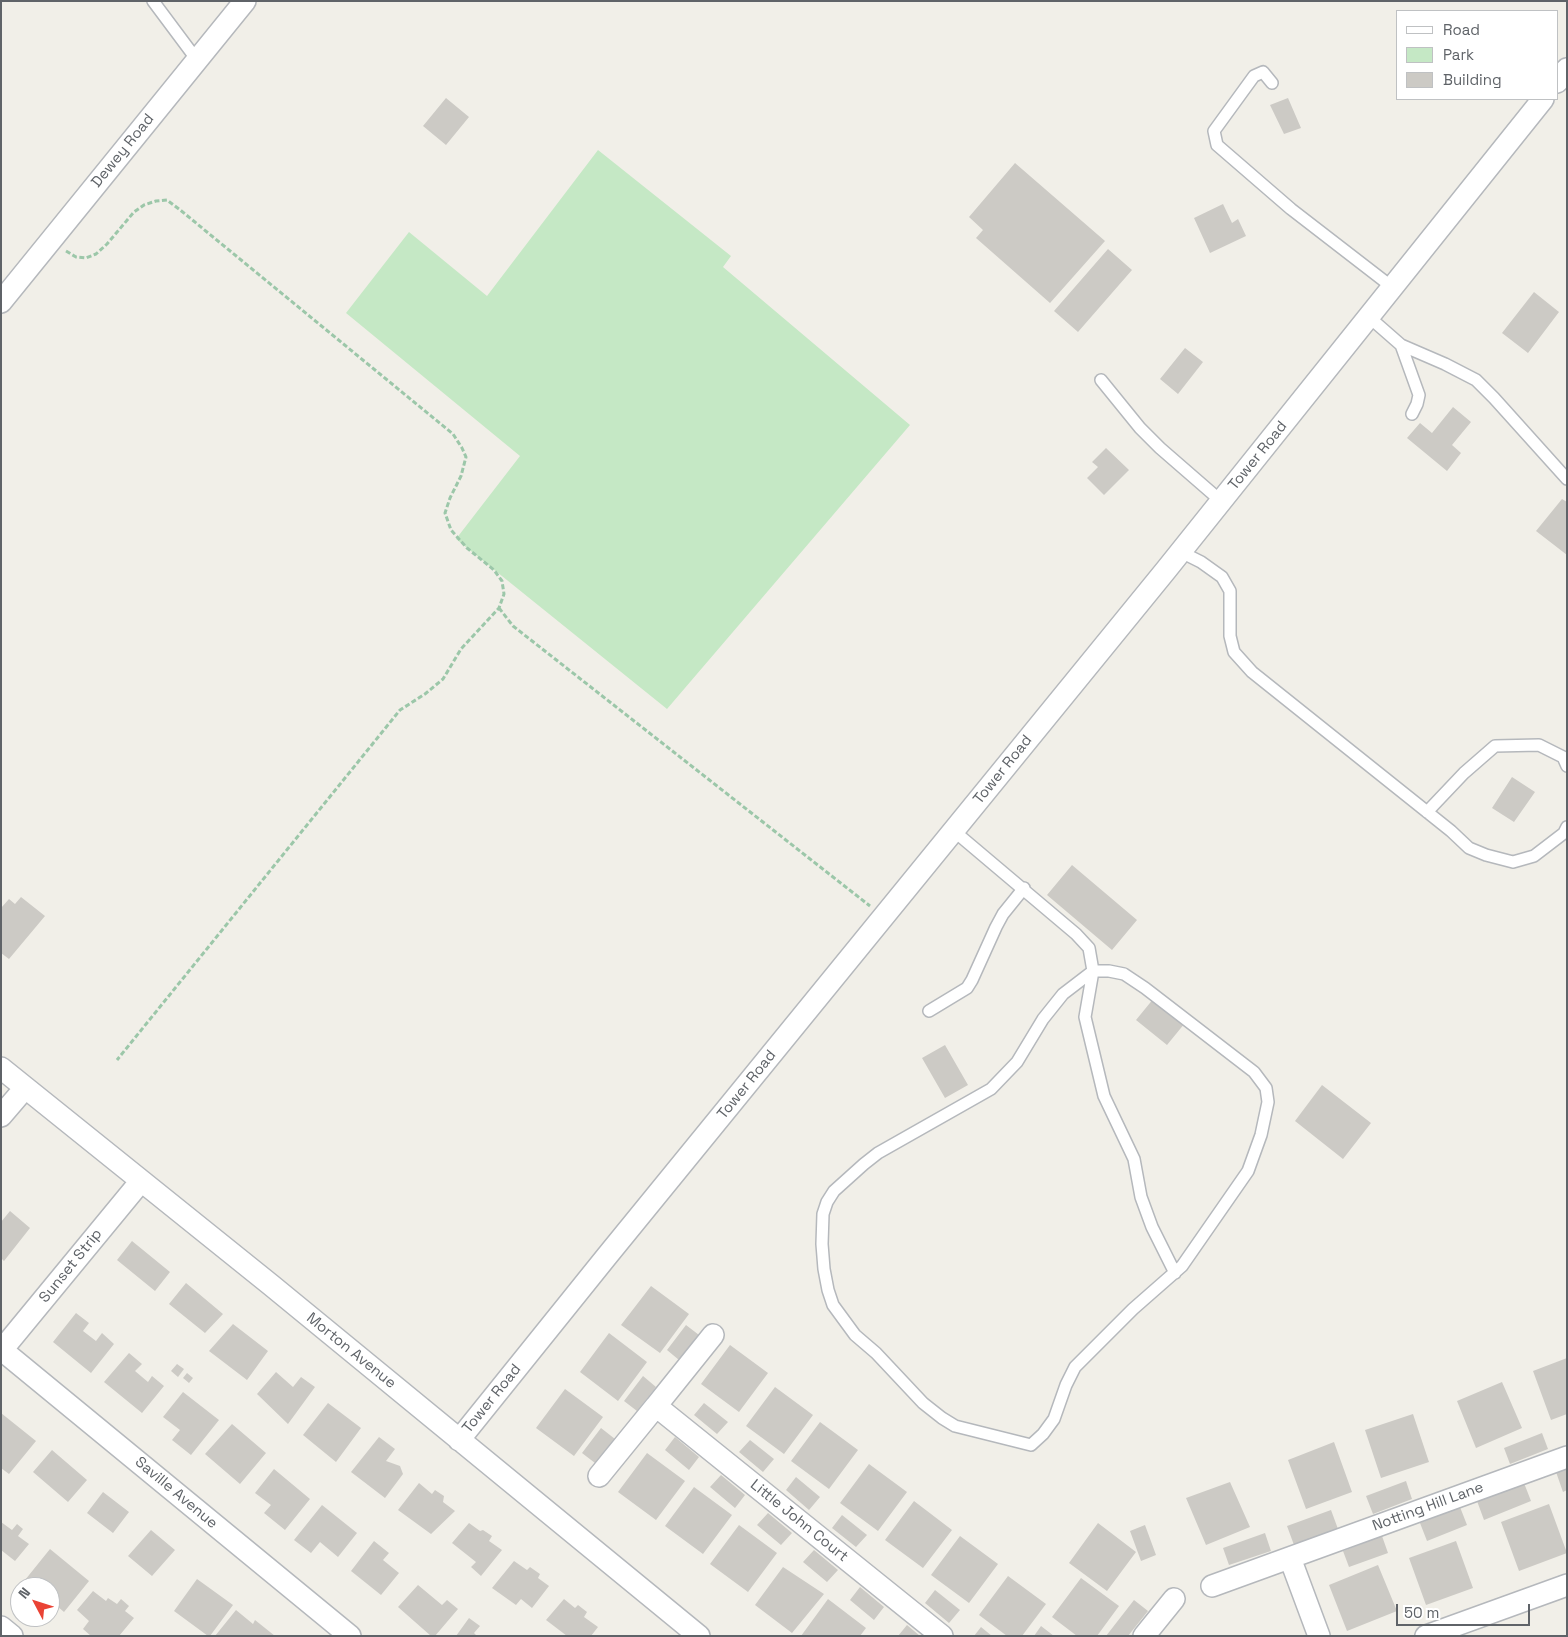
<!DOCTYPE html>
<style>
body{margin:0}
#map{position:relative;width:1568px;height:1637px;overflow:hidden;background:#f1efe8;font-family:"Space Grotesk",sans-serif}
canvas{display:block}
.frame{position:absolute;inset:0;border:2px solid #5f6368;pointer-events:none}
.legend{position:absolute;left:1396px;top:10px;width:162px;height:90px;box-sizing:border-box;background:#fff;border:1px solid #bfc1c3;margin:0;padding:6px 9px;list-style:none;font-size:15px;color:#5f6368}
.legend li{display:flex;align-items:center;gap:10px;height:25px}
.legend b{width:25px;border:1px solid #bfc1c3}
.north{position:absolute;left:10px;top:1577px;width:50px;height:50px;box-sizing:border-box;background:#fff;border:1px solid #bfc1c3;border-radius:50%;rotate:310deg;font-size:14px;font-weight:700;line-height:20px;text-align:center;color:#5f6368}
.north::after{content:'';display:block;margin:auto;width:18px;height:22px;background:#ea4335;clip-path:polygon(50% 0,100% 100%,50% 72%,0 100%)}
.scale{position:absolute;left:1396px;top:1604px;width:134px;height:22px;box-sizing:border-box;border:2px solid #5f6368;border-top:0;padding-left:6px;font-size:15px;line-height:18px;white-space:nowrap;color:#5f6368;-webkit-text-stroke:4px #fff;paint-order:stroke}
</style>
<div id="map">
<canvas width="1568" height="1637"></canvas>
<div class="frame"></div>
<ul class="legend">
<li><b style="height:6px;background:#fff"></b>Road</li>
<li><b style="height:14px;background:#c5e8c5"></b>Park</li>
<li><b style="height:14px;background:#cccac5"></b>Building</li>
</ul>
<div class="north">N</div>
<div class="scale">50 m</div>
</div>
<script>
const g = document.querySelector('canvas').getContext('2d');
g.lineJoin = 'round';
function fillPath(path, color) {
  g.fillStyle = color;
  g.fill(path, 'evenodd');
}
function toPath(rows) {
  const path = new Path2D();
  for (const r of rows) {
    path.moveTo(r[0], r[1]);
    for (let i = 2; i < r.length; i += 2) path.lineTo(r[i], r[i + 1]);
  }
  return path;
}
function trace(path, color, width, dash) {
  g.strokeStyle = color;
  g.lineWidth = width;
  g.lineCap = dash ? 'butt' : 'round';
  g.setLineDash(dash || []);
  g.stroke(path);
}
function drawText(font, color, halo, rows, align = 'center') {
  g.font = font + ' "Space Grotesk",sans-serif';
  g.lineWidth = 4.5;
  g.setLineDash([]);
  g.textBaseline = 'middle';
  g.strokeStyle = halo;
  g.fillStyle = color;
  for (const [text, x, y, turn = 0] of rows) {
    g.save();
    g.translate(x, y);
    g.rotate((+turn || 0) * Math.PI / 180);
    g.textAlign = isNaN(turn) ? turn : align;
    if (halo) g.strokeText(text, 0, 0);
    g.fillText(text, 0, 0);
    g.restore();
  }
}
const green = toPath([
 [598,150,731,256,723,267,910,425,667,709,456,539,520,456,346,313,409,232,487,296]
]);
const building = toPath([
 [446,98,469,117,446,145,423,126],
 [1288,98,1301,128,1284,134,1270,105],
 [1015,163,1105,241,1050,303,976,238,983,230,969,217],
 [1223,204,1232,223,1238,219,1246,236,1210,253,1194,218],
 [1108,249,1132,270,1078,332,1054,311],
 [1534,292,1559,312,1528,353,1502,333],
 [1185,348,1203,362,1178,394,1160,379],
 [1453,407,1471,422,1452,445,1461,453,1447,471,1407,438,1420,423,1432,433],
 [1106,448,1129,470,1104,495,1087,478,1098,467,1092,462],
 [1562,499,1567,502,1567,555,1536,531],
 [1512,777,1535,792,1514,822,1492,808],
 [1072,865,1137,920,1112,950,1047,895],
 [21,897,45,916,9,959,1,953,1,908,9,899,15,904],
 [1154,998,1185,1023,1167,1045,1136,1020],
 [945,1045,968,1085,945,1098,922,1058],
 [1322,1085,1371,1123,1343,1159,1295,1121],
 [10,1211,30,1228,4,1261,1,1258,1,1222],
 [132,1241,170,1272,155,1291,117,1260],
 [186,1283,223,1314,205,1333,169,1304],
 [651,1286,689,1314,660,1353,621,1325],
 [76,1313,89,1323,83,1331,96,1341,102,1333,114,1344,91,1373,53,1342],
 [233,1324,268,1351,247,1380,209,1351],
 [686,1325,699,1335,679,1360,667,1350],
 [609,1333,647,1362,618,1401,580,1372],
 [730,1345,768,1373,739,1412,701,1384],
 [129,1353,142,1364,135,1371,148,1382,152,1376,164,1386,142,1413,104,1382],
 [1567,1358,1567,1414,1551,1420,1533,1371],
 [177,1364,184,1369,178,1377,171,1371],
 [276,1372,293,1387,301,1377,315,1387,288,1424,257,1394],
 [187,1373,193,1378,189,1383,183,1378],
 [643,1376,656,1387,637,1411,624,1401],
 [1502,1382,1522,1428,1476,1448,1457,1401],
 [775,1387,813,1415,784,1454,746,1426],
 [565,1389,603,1417,574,1456,536,1428],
 [183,1392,219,1420,191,1455,172,1440,180,1430,163,1417],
 [328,1403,361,1428,336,1462,303,1435],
 [704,1403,728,1422,717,1434,694,1415],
 [1,1413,36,1441,9,1474,1,1468],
 [1413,1414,1429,1462,1381,1478,1365,1430],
 [820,1422,858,1450,829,1489,791,1461],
 [232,1424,266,1453,240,1484,205,1454],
 [601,1428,615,1439,595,1463,582,1453],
 [1542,1433,1548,1449,1510,1464,1504,1448],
 [379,1437,395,1449,386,1461,400,1466,403,1474,385,1498,351,1472],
 [675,1437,699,1457,689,1470,665,1450],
 [750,1440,774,1459,763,1472,739,1452],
 [1334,1442,1352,1492,1306,1509,1288,1460],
 [52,1450,87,1480,68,1502,33,1472],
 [647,1453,685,1481,656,1520,618,1492],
 [869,1464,907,1492,878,1531,840,1503],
 [1567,1468,1567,1490,1563,1492,1556,1472],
 [274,1469,310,1499,285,1530,264,1513,271,1505,255,1493],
 [721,1475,745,1495,735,1508,710,1487],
 [796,1477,820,1497,809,1510,786,1490],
 [1406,1481,1412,1499,1373,1514,1366,1496],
 [1230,1482,1250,1527,1206,1545,1186,1498],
 [419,1483,432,1494,435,1490,444,1496,443,1502,455,1511,431,1534,398,1510],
 [1524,1483,1531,1501,1484,1520,1477,1501],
 [694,1487,732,1515,703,1554,665,1526],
 [103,1492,129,1512,113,1533,87,1513],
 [914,1501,952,1530,923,1568,885,1540],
 [1549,1504,1567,1553,1519,1571,1501,1522],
 [322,1505,357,1533,338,1557,320,1542,311,1553,294,1540],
 [1460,1507,1467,1525,1427,1541,1420,1523],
 [1331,1510,1338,1529,1294,1545,1287,1526],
 [768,1513,792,1533,781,1545,757,1525],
 [842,1515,867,1535,856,1547,832,1528],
 [1,1522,12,1530,17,1524,23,1529,18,1536,29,1544,15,1561,1,1550],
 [469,1523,480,1531,483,1530,492,1536,489,1541,502,1550,481,1576,471,1567,476,1562,452,1543],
 [1098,1523,1136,1552,1107,1591,1069,1563],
 [739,1525,777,1553,748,1592,710,1564],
 [1145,1525,1156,1555,1141,1561,1130,1531],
 [151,1530,175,1550,152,1576,128,1556],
 [1265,1533,1271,1551,1229,1565,1223,1548],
 [960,1536,998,1564,969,1603,931,1575],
 [1382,1536,1388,1553,1349,1567,1343,1551],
 [374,1541,389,1553,383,1560,399,1573,381,1595,351,1571],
 [1456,1541,1473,1588,1426,1605,1409,1558],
 [50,1549,89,1581,64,1612,50,1600,50,1587,33,1587,25,1580],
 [814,1550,838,1570,827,1582,803,1562],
 [514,1561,527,1570,530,1567,540,1574,538,1578,549,1586,532,1608,521,1599,516,1605,492,1588],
 [1378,1565,1397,1611,1347,1631,1329,1585],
 [783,1567,824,1594,792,1633,755,1605],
 [1008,1576,1046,1604,1022,1636,1007,1636,979,1615],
 [1081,1578,1119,1606,1097,1636,1077,1636,1052,1617],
 [197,1579,233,1605,210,1636,208,1636,174,1611],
 [418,1585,442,1605,447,1600,458,1609,435,1636,431,1636,398,1607],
 [860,1587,884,1607,874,1620,850,1600],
 [935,1590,960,1610,949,1623,925,1603],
 [93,1591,106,1601,108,1598,117,1604,121,1599,129,1606,125,1611,134,1618,119,1636,91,1636,83,1629,89,1621,77,1610],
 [564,1599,575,1608,578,1605,587,1612,584,1617,598,1627,591,1636,567,1636,546,1620],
 [828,1599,866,1628,860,1636,801,1636],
 [1134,1600,1148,1611,1128,1636,1106,1636],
 [236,1610,253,1624,255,1620,275,1636,215,1636],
 [469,1618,480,1626,474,1633,477,1636,456,1636],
 [907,1625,920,1636,898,1636],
 [1041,1626,1054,1636,1034,1636],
 [981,1627,992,1636,974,1636]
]);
const path = toPath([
 [66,251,76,257,86,258,96,254,107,244,134,212,144,205,156,201,167,200,179,209,453,434,462,448,466,457,461,476,450,498,445,513,451,530,467,548,494,570,502,581,504,594,499,608,461,649,443,679,425,694,400,710,117,1060],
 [499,608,513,626,870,906]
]);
const service = toPath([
 [153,1,197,60],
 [1272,83,1263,72,1254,76,1214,131,1217,145,1291,209,1392,287],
 [1369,317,1401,345,1445,364,1476,380,1494,398,1567,479],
 [1401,345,1419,395,1417,404,1412,414],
 [1101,380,1140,428,1160,448,1221,501],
 [1181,552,1201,562,1222,577,1230,591,1230,636,1234,652,1252,672,1451,831,1469,848,1486,855,1513,862,1534,856,1564,833,1567,827],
 [1427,812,1464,773,1495,746,1539,745,1563,757,1567,766],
 [954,831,1076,934,1089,948,1093,971,1109,971,1124,974,1145,988,1254,1072,1266,1088,1268,1102,1261,1135,1248,1171,1182,1266,1133,1309,1075,1367,1066,1385,1054,1419,1043,1434,1031,1445,955,1426,942,1418,923,1403,876,1353,855,1335,833,1305,828,1290,824,1269,822,1244,823,1214,827,1202,834,1191,864,1164,878,1153,991,1089,1017,1062,1043,1019,1063,994,1093,971],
 [1093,971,1085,1017,1104,1096,1134,1159,1141,1197,1152,1227,1175,1273],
 [929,1011,967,988,972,980,996,927,1003,914,1024,888]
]);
const minor = toPath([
 [1557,82,1567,69],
 [1,302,245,1],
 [1,1068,271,1285,699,1636],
 [1,1116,25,1088],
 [713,1335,656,1406,942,1636],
 [2,1350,350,1636],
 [1,1351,141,1181],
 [459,1440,607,1256,1166,570,1543,99],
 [599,1476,656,1406],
 [1290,1558,1319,1636],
 [1212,1586,1567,1457],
 [1,1627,12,1636],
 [1144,1636,1174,1599],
 [1426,1636,1567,1585]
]);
const streetNames = [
 ["Dewey Road",123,151,-51],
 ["Tower Road",1258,456,-51],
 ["Tower Road",1003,770,-51],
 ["Tower Road",747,1085,-51],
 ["Sunset Strip",71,1266,-51],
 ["Morton Avenue",351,1351,39],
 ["Tower Road",492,1399,-51],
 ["Saville Avenue",176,1493,40],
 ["Notting Hill Lane",1428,1507,-20],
 ["Little John Court",799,1521,39]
];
fillPath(green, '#c5e8c5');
fillPath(building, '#cccac5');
trace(service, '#b5b8bc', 14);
trace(minor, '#b5b8bc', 24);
trace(path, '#9cc7a9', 3, [5, 2.5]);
trace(service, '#fff', 11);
trace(minor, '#fff', 21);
drawText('15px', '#5f6368', '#fff', streetNames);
</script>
